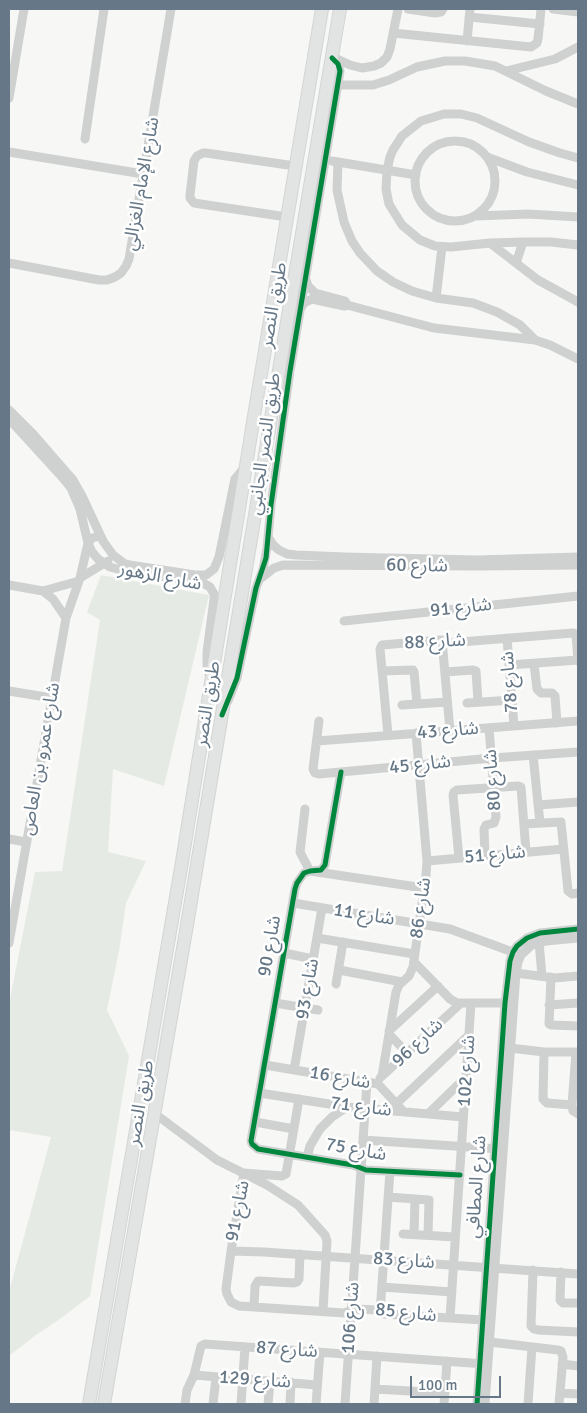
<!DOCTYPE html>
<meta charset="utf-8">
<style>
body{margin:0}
#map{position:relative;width:587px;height:1413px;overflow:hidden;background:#f7f7f6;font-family:Signika,sans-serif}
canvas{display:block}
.frame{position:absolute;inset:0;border:10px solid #667887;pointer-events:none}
.scale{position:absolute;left:410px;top:1376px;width:91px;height:22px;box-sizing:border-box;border:2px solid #667887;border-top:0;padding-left:6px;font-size:15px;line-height:18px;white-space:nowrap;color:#667887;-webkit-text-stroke:4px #fff;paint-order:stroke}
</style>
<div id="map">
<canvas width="587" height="1413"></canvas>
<div class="frame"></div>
<div class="scale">100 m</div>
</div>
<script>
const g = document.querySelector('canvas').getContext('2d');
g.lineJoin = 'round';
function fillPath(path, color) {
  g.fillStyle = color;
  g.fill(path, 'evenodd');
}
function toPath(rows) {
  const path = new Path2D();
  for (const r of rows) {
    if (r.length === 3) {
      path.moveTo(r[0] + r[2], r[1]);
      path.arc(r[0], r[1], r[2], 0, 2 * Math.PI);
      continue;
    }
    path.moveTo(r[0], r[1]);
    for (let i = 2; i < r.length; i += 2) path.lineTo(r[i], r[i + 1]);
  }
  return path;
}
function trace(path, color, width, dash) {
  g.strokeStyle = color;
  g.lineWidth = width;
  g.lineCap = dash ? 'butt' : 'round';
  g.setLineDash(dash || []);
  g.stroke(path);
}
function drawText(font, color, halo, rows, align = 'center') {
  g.font = font + ' Signika,"Noto Sans Arabic",sans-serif';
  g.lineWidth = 5;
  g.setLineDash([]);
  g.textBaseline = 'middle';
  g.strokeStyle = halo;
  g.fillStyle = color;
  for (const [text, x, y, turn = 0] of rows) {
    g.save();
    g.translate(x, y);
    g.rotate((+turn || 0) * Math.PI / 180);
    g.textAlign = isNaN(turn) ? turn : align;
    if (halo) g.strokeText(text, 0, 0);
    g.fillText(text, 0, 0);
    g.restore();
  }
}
const green = toPath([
 [101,575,209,595,164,786,113,769,108,852,146,861,126,903,119,951,107,1010,129,1056,90,1296,60,1319,36,1335,9,1356,9,1292,51,1137,9,1130,9,1004,35,872,62,871,100,620,87,612]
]);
const minor = toPath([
 [408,9,435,13,441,12,443,9],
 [553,9,578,12],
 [469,17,540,24],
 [393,33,531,47,537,43,538,39,541,9],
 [467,41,470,9],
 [335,58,350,65,362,68,374,66,381,63,387,57,390,49,398,9],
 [506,71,555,59,578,47],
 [338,85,373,85,389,80,417,67,445,61,465,61,495,66,546,91,578,104],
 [9,98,24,9],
 [85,139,104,9],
 [455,181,40],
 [9,152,143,174],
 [487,157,527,172,578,185],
 [578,158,560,153,529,142,477,118,461,114,444,114,421,121,402,136,393,150,390,157,387,170,386,189,389,204,402,225,420,240,435,246,451,247,490,243,523,242,551,242,578,245],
 [332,161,416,175],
 [338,162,337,190,344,222,352,241,360,253,377,271,393,282,412,291,436,298,473,303,497,312,520,325,535,340],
 [476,216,528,214,578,217],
 [287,217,194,203,190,198,190,195,194,161,197,156,203,153,206,153,295,166],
 [490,243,538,280,578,302],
 [9,263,99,280,107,280,115,277,121,273,126,266,129,259,171,9],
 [516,263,523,242],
 [436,298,442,247],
 [347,305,434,328,535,340,550,345,578,359],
 [301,308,304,303,312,299,344,306,346,306,347,304,345,301,315,293,308,286,306,280],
 [9,410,33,434,73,480,82,496,103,541,113,555,125,564,130,565,195,575,206,575,214,569,219,557,235,479,246,466],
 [9,419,62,477,71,488,80,509,88,543,92,552,98,559,110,567,121,570,203,583,210,587,214,594,214,599,207,652,207,665,210,678],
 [268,537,273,545,279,550,287,554,296,555,345,557,477,560,578,557],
 [80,578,108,561],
 [260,579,274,568,283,565,478,566,578,565],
 [9,585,43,591,79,581],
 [43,591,53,599,66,618],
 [344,621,578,596],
 [576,635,578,661],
 [507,638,514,726],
 [442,640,450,731],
 [534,664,537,689,541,693,552,693,555,696,557,723],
 [509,665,578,660],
 [382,671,413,670,414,672,417,704],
 [445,672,473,670,476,671,478,702],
 [9,691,52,698],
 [228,701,237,678,256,588,263,569,267,548,271,505,290,371,340,71,338,64,332,58],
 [467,703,512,700],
 [402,705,447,702],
 [319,721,313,769,315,773,319,774,492,758,578,752],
 [388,735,380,649,382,645,440,640,448,643,573,633,578,635],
 [317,741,578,721],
 [533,755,540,823],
 [341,772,325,865,321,870,310,871,304,873,297,883,295,889,251,1141,252,1144,258,1149,353,1165,366,1170,460,1175],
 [538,805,578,802],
 [305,809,300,852,302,856,310,871,424,888],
 [524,824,561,822,568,891,572,894,578,893],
 [9,839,26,842],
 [485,856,484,829,486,825,494,823,496,817,489,728],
 [459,858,453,795,454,792,457,790,518,786,521,787,526,852],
 [427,861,564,849],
 [293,903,450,929,518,954],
 [317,938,414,954],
 [539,942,542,976],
 [9,943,66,618,80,578,88,543,92,538,100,536],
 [284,953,313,959],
 [414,962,450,999,457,1003,505,1003],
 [339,970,402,982],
 [516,973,554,978,578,976],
 [551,977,549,1024,551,1025,578,1026],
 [336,984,343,942],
 [275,1003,318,1010],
 [549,1005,578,1003],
 [389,1031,438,986],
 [389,1034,407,1053],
 [510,1048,544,1052,578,1052],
 [544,1052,543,1099,547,1103,572,1105],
 [576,1052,572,1105,573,1111,578,1114],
 [265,1065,378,1084,404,1112],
 [294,1070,322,908],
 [382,1076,396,992,399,985,409,976,413,967,426,875,427,861,416,733],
 [380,1078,461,1003],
 [260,1093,348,1107,463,1117],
 [299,1099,286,1174,282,1176,244,1173,231,1251,226,1289,227,1294,231,1302,239,1306,344,1313,356,1309,378,1310,384,1314,483,1320],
 [396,1104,469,1035],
 [154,1113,217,1160,267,1185,298,1205,325,1235,327,1241,323,1311],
 [428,1114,466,1077],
 [255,1122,294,1129],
 [363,1140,500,1149],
 [307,1157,310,1146,320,1129,332,1117,347,1107],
 [388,1197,429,1200,428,1235],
 [403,1234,455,1237],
 [414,1234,415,1199],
 [231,1251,264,1252,578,1274],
 [533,1270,531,1326,534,1329,538,1330,578,1332],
 [561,1272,560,1300,563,1303,578,1303],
 [382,1287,452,1292],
 [254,1307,255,1286,258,1281,294,1283,297,1282,299,1279,300,1254],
 [380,1312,390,1171],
 [450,1318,471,1003],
 [490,1342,558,1350,561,1351,563,1357,559,1404],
 [562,1364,578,1366],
 [194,1375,317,1385],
 [375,1389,445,1393],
 [560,1393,578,1394],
 [185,1404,187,1390,194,1375,201,1346,205,1344,485,1364],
 [213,1404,216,1377],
 [241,1404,245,1347],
 [268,1404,270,1381],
 [290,1404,291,1382],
 [316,1404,320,1352],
 [345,1404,367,1082],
 [374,1404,377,1356],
 [444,1404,447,1361],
 [477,1404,505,1003,510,961,513,952,517,946,527,938,540,933,578,929],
 [485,1404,516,973,518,962,521,955,532,945,546,941,578,938],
 [528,1404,532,1347]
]);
const highway = toPath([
 [89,1404,182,862,254,416,322,9],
 [104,1404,186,931,285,334,340,9]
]);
const cycleway = toPath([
 [222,715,237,678,256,588,266,558,271,505,290,371,340,71,338,64,332,58],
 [341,772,325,865,321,870,310,871,304,873,297,883,295,889,251,1141,252,1144,258,1149,353,1165,366,1170,460,1175],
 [477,1404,505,1003,510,961,513,952,517,946,527,938,540,933,578,929]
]);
const streetNames = [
 ["شارع الإمام الغزالي",142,184,-80],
 ["طريق النصر",274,305,-80],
 ["طريق النصر الجانبي",265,444,-82],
 ["شارع 60",417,566,1],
 ["شارع الزهور",160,577,11],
 ["شارع 91",461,608,-6],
 ["شارع 88",435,642,-3],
 ["شارع 78",510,682,-94],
 ["طريق النصر",208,704,-81],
 ["شارع 43",448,731,-4],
 ["شارع عمرو بن العاص",41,759,-80],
 ["شارع 45",420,765,-6],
 ["شارع 80",493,780,-94],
 ["شارع 51",495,855,-5],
 ["شارع 86",421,908,-82],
 ["شارع 11",364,915,9],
 ["شارع 90",270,946,-80],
 ["شارع 93",308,989,-80],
 ["شارع 96",418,1043,-43],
 ["شارع 102",467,1071,-86],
 ["شارع 16",340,1078,10],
 ["طريق النصر",141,1103,-80],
 ["شارع 71",361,1107,7],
 ["شارع 75",356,1150,10],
 ["شارع المطافي",477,1187,-86],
 ["شارع 91",238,1211,-79],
 ["شارع 83",404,1261,4],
 ["شارع 85",406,1313,6],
 ["شارع 106",351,1318,-86],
 ["شارع 87",287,1350,4],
 ["شارع 129",255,1380,4]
];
fillPath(green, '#e6eae4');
trace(highway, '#d3d5d5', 14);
trace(minor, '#cfd1d1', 9);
trace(highway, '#e2e3e3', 12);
trace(cycleway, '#00873e', 5);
drawText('19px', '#667887', '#fff', streetNames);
</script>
